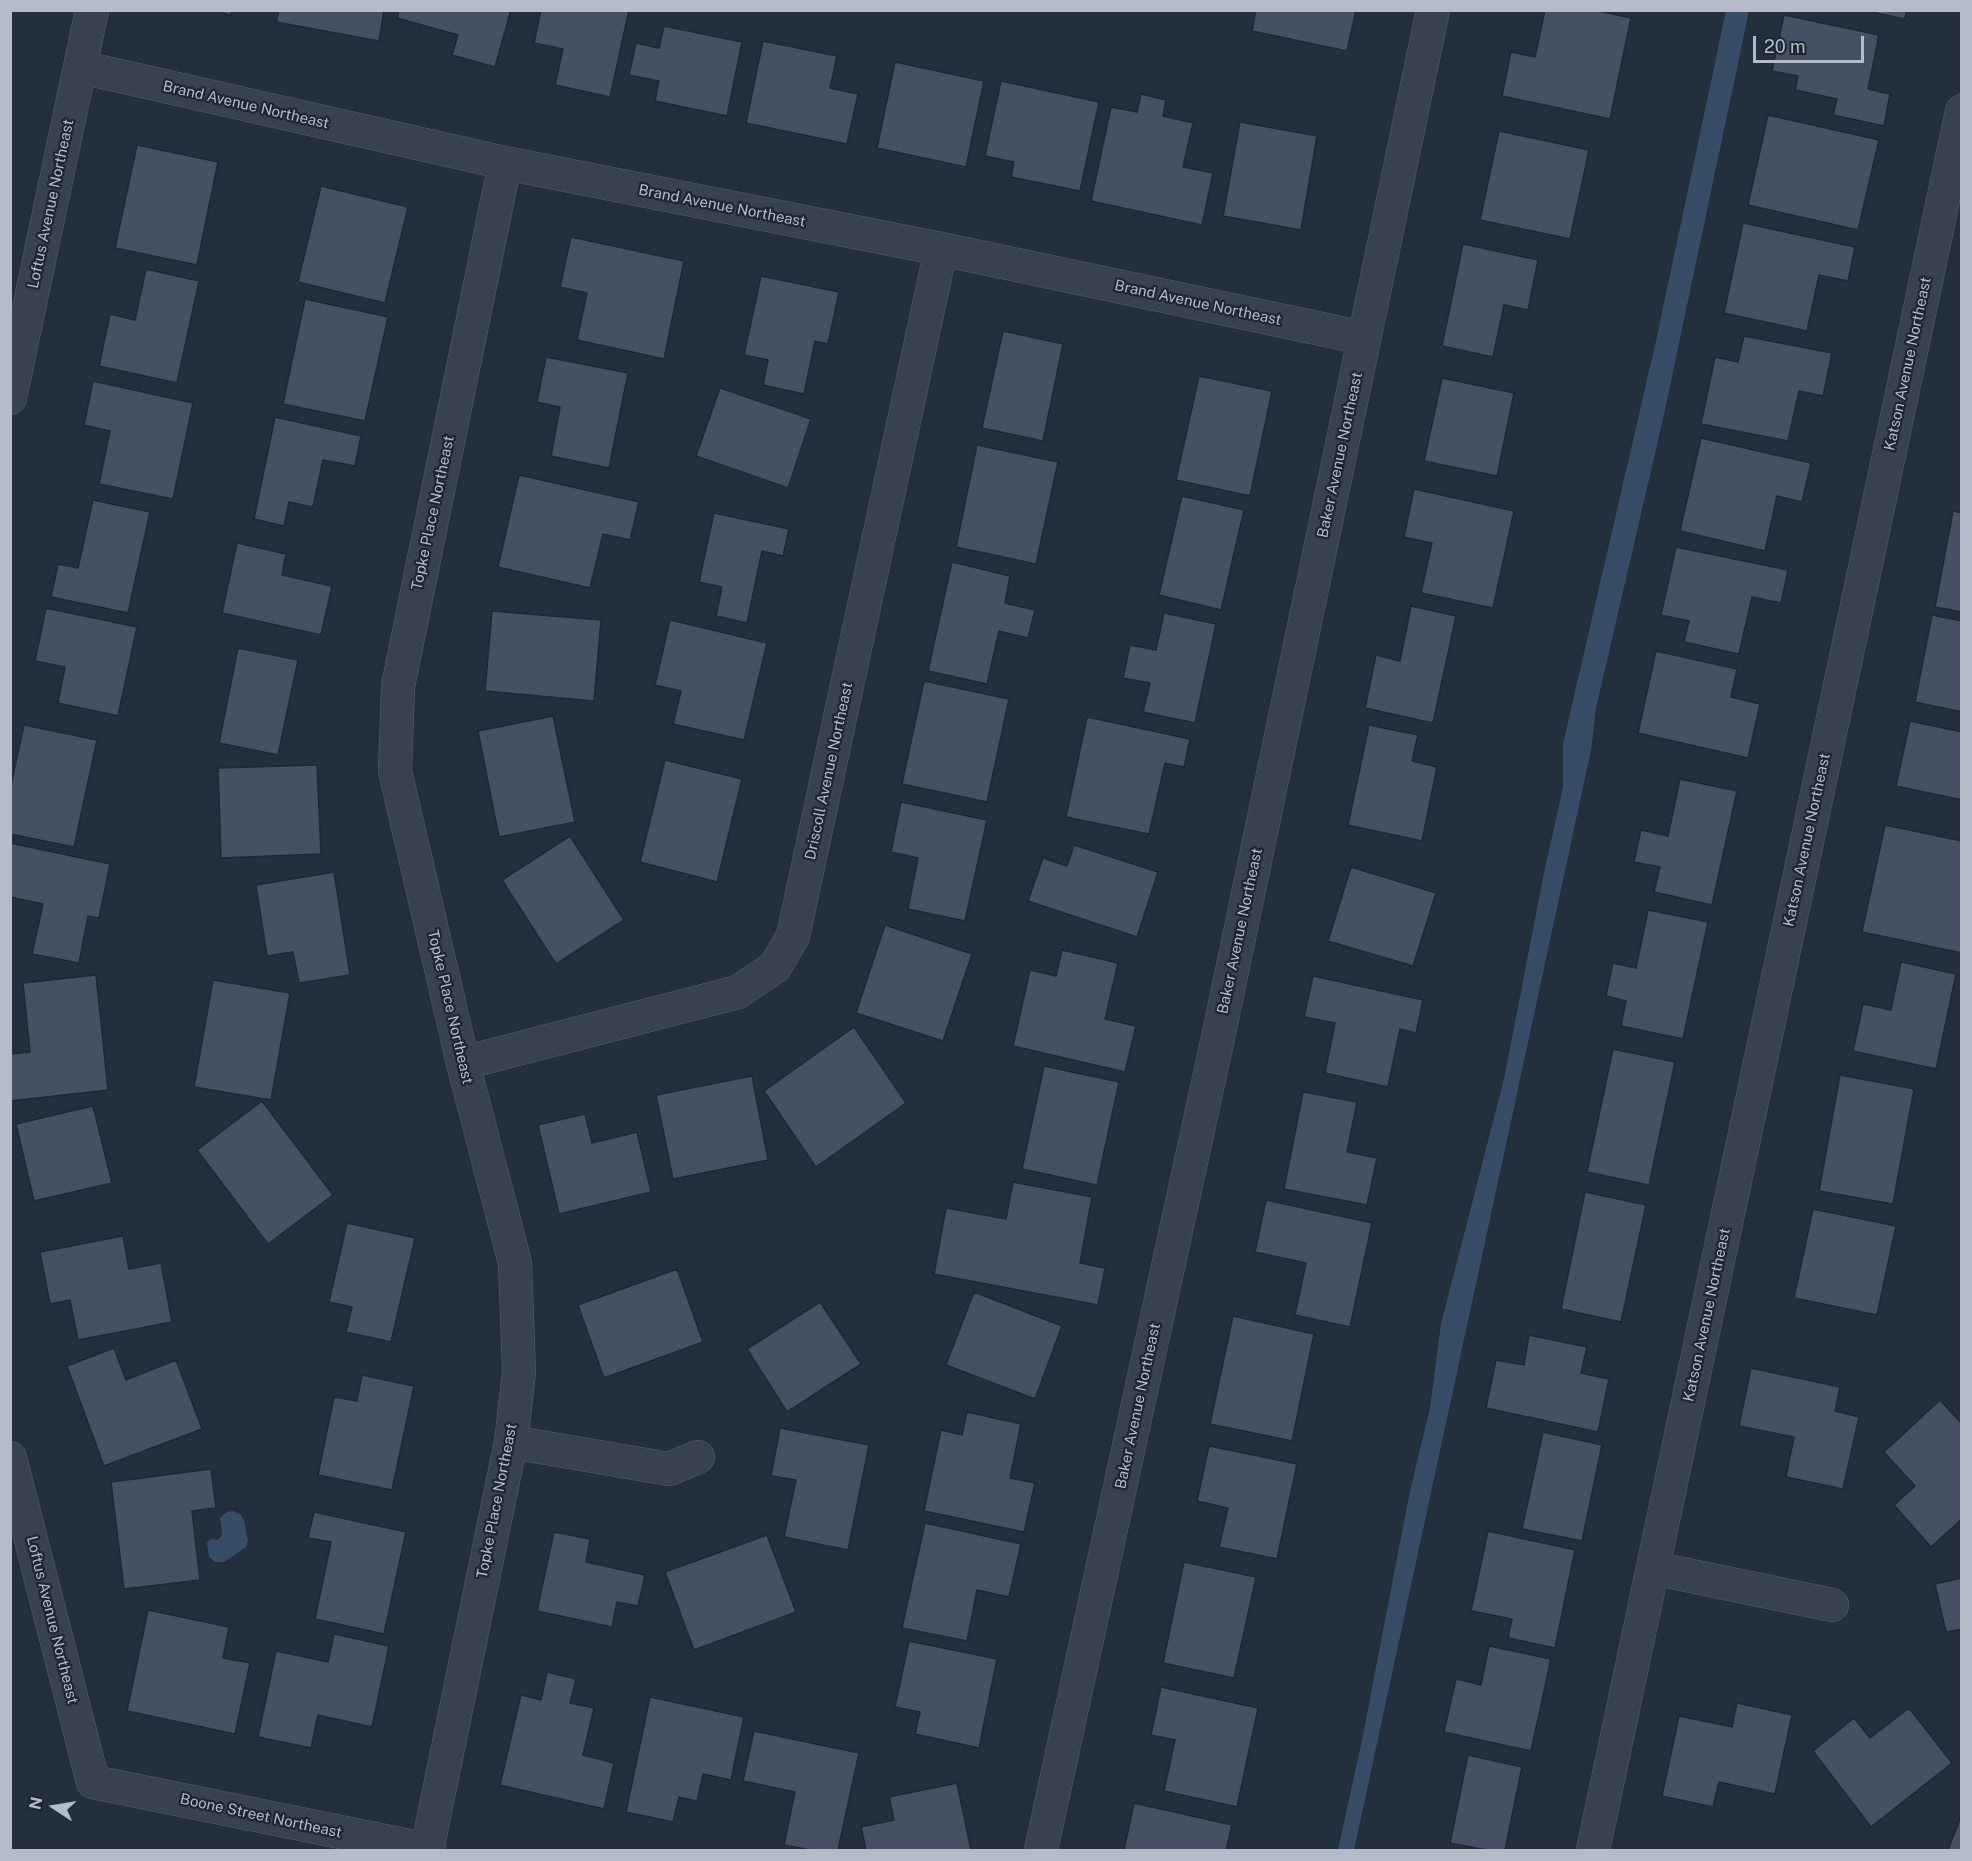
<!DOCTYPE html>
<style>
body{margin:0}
#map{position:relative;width:1972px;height:1861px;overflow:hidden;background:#242f3e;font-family:"Public Sans",sans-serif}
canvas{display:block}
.frame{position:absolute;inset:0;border:12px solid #b4bcc9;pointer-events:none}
.north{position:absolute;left:24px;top:1777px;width:60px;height:60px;-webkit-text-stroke:4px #1d2633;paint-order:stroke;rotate:282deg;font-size:16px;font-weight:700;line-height:24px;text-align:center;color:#b4bcc9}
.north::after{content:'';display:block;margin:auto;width:21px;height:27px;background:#b4bcc9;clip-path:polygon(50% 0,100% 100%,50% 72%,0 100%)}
.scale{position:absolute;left:1753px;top:36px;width:111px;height:27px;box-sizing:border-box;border:3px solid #b4bcc9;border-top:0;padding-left:8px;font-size:18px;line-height:21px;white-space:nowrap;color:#b4bcc9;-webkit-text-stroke:4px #1d2633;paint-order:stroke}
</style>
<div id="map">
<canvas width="1972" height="1861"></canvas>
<div class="frame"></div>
<div class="north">N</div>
<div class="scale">20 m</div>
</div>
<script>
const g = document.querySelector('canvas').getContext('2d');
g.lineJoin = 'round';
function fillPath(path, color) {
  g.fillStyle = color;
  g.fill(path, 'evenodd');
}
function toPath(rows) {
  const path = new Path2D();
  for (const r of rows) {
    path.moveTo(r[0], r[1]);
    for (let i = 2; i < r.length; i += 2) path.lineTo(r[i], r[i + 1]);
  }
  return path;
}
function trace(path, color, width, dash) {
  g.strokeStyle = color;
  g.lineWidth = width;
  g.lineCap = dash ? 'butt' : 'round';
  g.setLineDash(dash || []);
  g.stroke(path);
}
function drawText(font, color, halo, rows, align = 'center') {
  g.font = font + ' "Public Sans",sans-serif';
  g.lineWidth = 4.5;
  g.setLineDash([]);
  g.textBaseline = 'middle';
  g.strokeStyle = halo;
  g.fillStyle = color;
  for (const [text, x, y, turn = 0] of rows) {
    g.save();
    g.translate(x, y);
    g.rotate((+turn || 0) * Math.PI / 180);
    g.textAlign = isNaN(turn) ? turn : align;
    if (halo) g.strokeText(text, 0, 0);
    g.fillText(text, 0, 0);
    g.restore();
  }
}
const water = toPath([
 [1726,11,1749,11,1663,419,1596,708,1591,750,1354,1850,1338,1850,1362,1740,1410,1491,1430,1408,1441,1324,1504,1079,1544,873,1563,787,1563,744,1656,341],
 [233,1511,241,1515,244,1521,248,1541,246,1547,224,1562,215,1562,209,1557,207,1543,211,1539,217,1540,220,1538,222,1533,220,1518,227,1512]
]);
const building = toPath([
 [209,10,232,10,231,15,209,10],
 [279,10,384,10,379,41,276,22,279,10],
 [399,10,511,10,495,67,452,55,458,35,397,18,399,10],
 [541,10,629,10,610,97,555,85,563,49,534,43,541,10],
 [1256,10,1356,10,1347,51,1252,31,1256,10],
 [1545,10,1594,10,1631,18,1610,119,1502,96,1511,52,1535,57,1545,10],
 [1862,10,1907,10,1905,19,1862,10],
 [1784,15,1879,35,1868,89,1890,94,1884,126,1833,115,1837,99,1795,90,1798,76,1772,71,1784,15],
 [664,26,742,42,727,116,655,101,659,81,629,75,636,43,659,48,664,26],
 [763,41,837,56,830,88,858,94,847,144,746,123,763,41],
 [895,62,984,81,966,167,877,148,895,62],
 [1001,81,1099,102,1080,191,1011,177,1014,162,985,156,1001,81],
 [1141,94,1166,100,1163,116,1193,123,1183,167,1213,173,1202,225,1091,201,1111,107,1137,112,1141,94],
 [1768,115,1879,140,1858,230,1748,205,1768,115],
 [1240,122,1317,136,1301,230,1223,216,1240,122],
 [1499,131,1589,150,1570,239,1480,220,1499,131],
 [137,145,218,162,197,265,115,248,137,145],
 [321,186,408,207,385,303,298,282,321,186],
 [1743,223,1855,247,1848,281,1819,275,1807,331,1724,313,1743,223],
 [571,237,684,261,664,359,577,340,587,293,560,287,571,237],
 [1463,244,1538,260,1528,310,1504,305,1493,357,1442,346,1463,244],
 [146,269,199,281,177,383,99,366,110,314,135,320,146,269],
 [761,276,839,292,828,344,815,341,804,394,763,385,768,360,744,355,761,276],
 [305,299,388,317,365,421,283,404,305,299],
 [1003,331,1063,344,1043,441,982,428,1003,331],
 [1744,336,1832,353,1823,396,1799,391,1788,441,1701,424,1715,357,1738,362,1744,336],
 [546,357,628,373,609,468,551,456,560,407,537,402,546,357],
 [1199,376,1272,391,1250,496,1176,480,1199,376],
 [1442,378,1514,393,1497,476,1424,461,1442,378],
 [93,381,193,403,173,499,99,484,110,431,84,425,93,381],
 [720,388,811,419,788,488,696,456,720,388],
 [275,417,361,436,355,466,323,460,313,507,289,502,284,526,254,519,275,417],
 [1701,438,1811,463,1802,502,1777,496,1765,551,1680,531,1701,438],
 [977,445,1058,462,1036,564,956,547,977,445],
 [519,475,639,502,630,540,603,534,590,588,498,567,519,475],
 [1414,489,1514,511,1493,608,1421,593,1432,543,1404,537,1414,489],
 [1182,496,1244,510,1221,610,1159,595,1182,496],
 [93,500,150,512,128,613,51,597,58,564,78,568,93,500],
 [1953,511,1962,513,1962,612,1935,607,1953,511],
 [714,513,789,529,783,556,762,551,747,623,716,616,722,587,699,582,714,513],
 [237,543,286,554,282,575,332,586,321,635,222,613,237,543],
 [1676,547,1788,570,1781,603,1752,597,1739,654,1684,642,1689,621,1661,615,1676,547],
 [952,562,1010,576,1005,603,1035,610,1028,638,999,631,987,684,928,671,952,562],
 [1411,606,1456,616,1433,723,1365,708,1376,655,1400,661,1411,606],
 [46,608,137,627,118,716,58,703,65,667,35,661,46,608],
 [492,611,601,620,594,701,485,691,492,611],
 [1164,613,1216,624,1195,723,1143,712,1150,683,1123,678,1130,645,1156,650,1164,613],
 [1932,615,1962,621,1962,712,1915,702,1932,615],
 [670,620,767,643,744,740,673,724,681,691,655,685,670,620],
 [238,648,298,660,278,755,219,743,238,648],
 [1656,651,1737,669,1731,697,1760,704,1748,758,1638,733,1656,651],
 [924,681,1009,699,987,802,902,784,924,681],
 [553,716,575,822,499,837,478,731,553,716],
 [1087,717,1190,739,1184,767,1165,763,1149,834,1066,817,1087,717],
 [1910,721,1962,732,1962,800,1896,786,1910,721],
 [24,725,97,740,74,847,10,834,10,789,24,725],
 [1369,725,1418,735,1412,761,1437,767,1422,841,1348,825,1369,725],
 [665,760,742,779,717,882,640,862,665,760],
 [317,765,321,854,221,858,218,768,317,765],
 [1680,779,1737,791,1712,905,1654,892,1660,867,1634,862,1641,830,1668,836,1680,779],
 [901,802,987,820,965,921,908,909,918,858,891,852,901,802],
 [1885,825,1962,841,1962,953,1862,932,1885,825],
 [570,836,624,920,556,964,502,880,570,836],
 [10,843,110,864,99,918,88,916,79,963,32,954,43,904,10,897,10,843],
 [1074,845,1158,872,1137,937,1028,901,1043,858,1067,866,1074,845],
 [1351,867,1436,893,1413,966,1328,941,1351,867],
 [334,872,350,975,299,983,293,952,267,956,256,885,334,872],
 [1648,910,1708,922,1683,1039,1621,1026,1626,1001,1606,996,1613,963,1636,968,1648,910],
 [885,925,972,954,943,1041,856,1013,885,925],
 [1062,950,1118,963,1105,1019,1136,1026,1125,1072,1013,1046,1030,970,1056,976,1062,950],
 [1901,962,1956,974,1936,1069,1853,1051,1863,1004,1891,1010,1901,962],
 [96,975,108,1090,10,1101,10,1054,30,1052,23,983,96,975],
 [1313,976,1423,1000,1416,1033,1400,1029,1388,1087,1325,1073,1335,1023,1304,1017,1313,976],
 [213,980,290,993,271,1100,194,1087,213,980],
 [854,1027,906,1103,816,1167,764,1091,854,1027],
 [1613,1049,1675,1062,1649,1185,1587,1172,1613,1049],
 [1044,1066,1119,1082,1097,1185,1022,1169,1044,1066],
 [1840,1075,1914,1089,1893,1204,1819,1191,1840,1075],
 [752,1076,768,1160,673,1179,656,1095,752,1076],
 [1303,1092,1357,1102,1347,1152,1377,1158,1367,1205,1284,1189,1303,1092],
 [262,1101,333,1195,268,1244,197,1150,262,1101],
 [93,1106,112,1183,34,1201,16,1124,93,1106],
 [585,1114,592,1143,637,1132,651,1192,559,1214,538,1125,585,1114],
 [1013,1182,1092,1197,1080,1263,1105,1268,1098,1305,934,1274,946,1208,1006,1219,1013,1182],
 [1585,1192,1646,1205,1621,1322,1561,1309,1585,1192],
 [1266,1200,1372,1223,1350,1327,1295,1315,1306,1263,1255,1252,1266,1200],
 [1813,1209,1896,1226,1877,1315,1794,1298,1813,1209],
 [347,1223,415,1238,391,1342,346,1332,352,1307,329,1302,347,1223],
 [123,1236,129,1269,161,1263,172,1322,78,1340,70,1300,50,1304,40,1252,123,1236],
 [677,1269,703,1342,604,1378,578,1305,677,1269],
 [974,1292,1062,1326,1035,1399,946,1365,974,1292],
 [820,1302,861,1364,787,1412,747,1349,820,1302],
 [1233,1316,1314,1334,1292,1441,1210,1424,1233,1316],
 [1529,1335,1587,1347,1581,1373,1609,1379,1598,1432,1486,1408,1496,1360,1524,1365,1529,1335],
 [114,1348,126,1380,176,1360,202,1429,104,1466,67,1366,114,1348],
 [1751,1368,1840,1387,1835,1411,1859,1417,1843,1489,1786,1477,1794,1437,1739,1426,1751,1368],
 [362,1375,414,1386,392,1490,318,1475,334,1397,357,1401,362,1375],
 [1940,1400,1962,1424,1962,1519,1931,1547,1894,1505,1915,1486,1884,1452,1940,1400],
 [967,1412,1021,1424,1010,1478,1035,1483,1024,1532,924,1511,941,1430,962,1435,967,1412],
 [780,1428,869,1445,848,1550,784,1537,796,1480,771,1476,780,1428],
 [1543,1432,1602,1445,1582,1541,1522,1529,1543,1432],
 [1209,1446,1297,1464,1277,1559,1219,1547,1228,1508,1197,1501,1209,1446],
 [211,1469,216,1508,192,1511,200,1580,124,1589,111,1482,211,1469],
 [314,1512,406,1532,384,1634,315,1619,331,1542,308,1538,314,1512],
 [925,1523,1021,1544,1009,1597,977,1590,967,1641,902,1628,925,1523],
 [1488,1531,1575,1550,1555,1648,1508,1638,1512,1619,1471,1611,1488,1531],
 [554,1532,590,1539,586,1562,645,1575,638,1606,617,1602,612,1627,537,1611,554,1532],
 [767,1535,796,1612,694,1650,665,1572,767,1535],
 [1184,1562,1256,1577,1234,1678,1163,1663,1184,1562],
 [1962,1578,1962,1629,1946,1632,1935,1584,1962,1578],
 [148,1610,229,1627,223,1658,250,1663,235,1734,127,1711,148,1610],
 [334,1634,389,1646,372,1727,318,1715,311,1748,258,1737,276,1651,328,1662,334,1634],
 [909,1641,997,1659,979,1748,915,1734,920,1712,895,1707,909,1641],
 [1489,1646,1551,1659,1531,1751,1444,1732,1456,1679,1481,1685,1489,1646],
 [547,1672,576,1679,570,1703,594,1708,583,1755,614,1763,604,1809,500,1785,521,1695,541,1700,547,1672],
 [1161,1687,1258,1708,1237,1807,1164,1791,1175,1740,1151,1735,1161,1687],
 [650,1697,744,1717,731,1780,703,1774,697,1801,679,1797,673,1822,626,1812,650,1697],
 [1737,1703,1792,1715,1775,1794,1719,1782,1713,1807,1662,1796,1679,1716,1732,1727,1737,1703],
 [1909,1708,1952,1763,1871,1827,1813,1751,1854,1718,1870,1738,1909,1708],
 [754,1731,859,1753,838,1850,810,1850,784,1845,795,1792,743,1781,754,1731],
 [1468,1755,1522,1767,1505,1850,1487,1850,1450,1843,1468,1755],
 [957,1783,971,1850,866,1850,861,1827,894,1820,889,1797,957,1783],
 [1134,1803,1232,1825,1226,1850,1124,1850,1134,1803],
 [1962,1814,1962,1850,1948,1850,1962,1814]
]);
const minor = toPath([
 [80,67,505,163,941,249,1364,338],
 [10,398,92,10],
 [463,1063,738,992,775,967,793,936,941,249],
 [511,1442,669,1469,698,1457],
 [10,1458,93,1782,429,1850],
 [1653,1568,1832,1605],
 [427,1850,511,1442,519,1372,515,1263,463,1063,395,771,398,686,505,163],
 [1041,1850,1219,1033,1433,10],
 [1593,1850,1962,111]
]);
const streetNames = [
 ["Brand Avenue Northeast",246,105,13],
 ["Loftus Avenue Northeast",51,204,-78],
 ["Brand Avenue Northeast",722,206,11],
 ["Brand Avenue Northeast",1198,303,12],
 ["Katson Avenue Northeast",1908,364,-78],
 ["Baker Avenue Northeast",1340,455,-78],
 ["Topke Place Northeast",433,513,-78],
 ["Driscoll Avenue Northeast",829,771,-78],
 ["Katson Avenue Northeast",1807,840,-78],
 ["Baker Avenue Northeast",1240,931,-78],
 ["Topke Place Northeast",450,1007,77],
 ["Katson Avenue Northeast",1707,1315,-78],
 ["Baker Avenue Northeast",1138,1406,-78],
 ["Topke Place Northeast",497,1501,-79],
 ["Loftus Avenue Northeast",52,1620,76],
 ["Boone Street Northeast",261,1816,12]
];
fillPath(water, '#394c67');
fillPath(building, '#455162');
trace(building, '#1f2835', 1.5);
trace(minor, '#565f6c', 34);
trace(minor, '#38414e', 33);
drawText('15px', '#b4bcc9', '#1d2633', streetNames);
</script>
